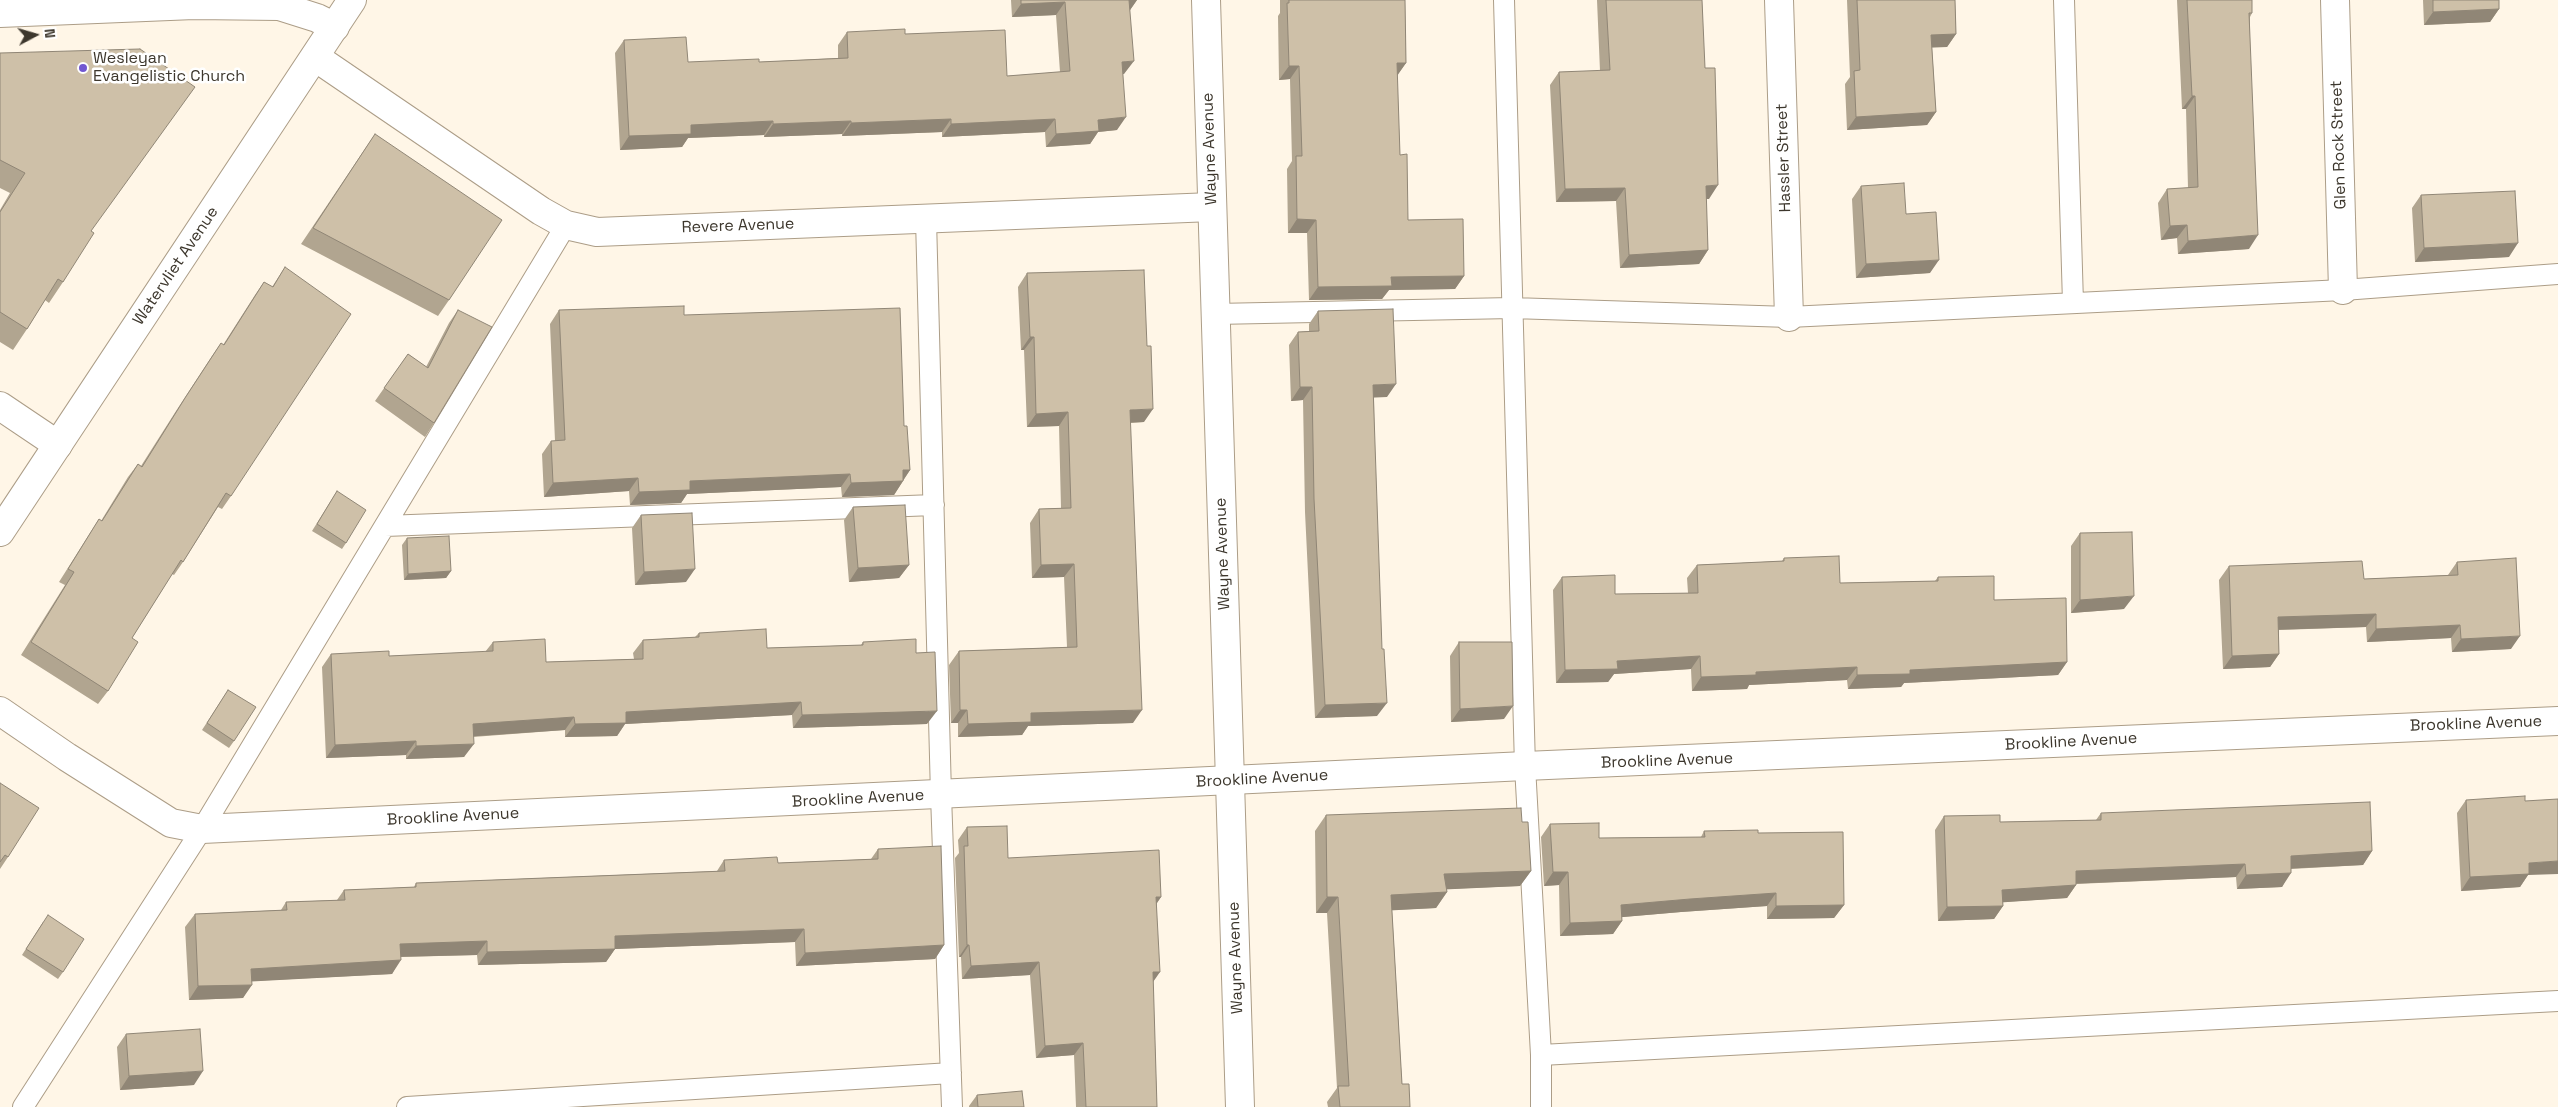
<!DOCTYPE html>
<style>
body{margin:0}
#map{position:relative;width:2558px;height:1107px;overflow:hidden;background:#fff6e7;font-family:"Space Grotesk",sans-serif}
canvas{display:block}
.north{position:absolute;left:10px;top:10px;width:50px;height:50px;-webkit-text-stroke:4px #fff;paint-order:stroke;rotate:84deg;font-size:14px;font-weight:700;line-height:20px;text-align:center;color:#3d372d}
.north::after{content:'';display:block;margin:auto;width:18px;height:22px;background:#3d372d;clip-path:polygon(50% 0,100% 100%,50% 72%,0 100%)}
</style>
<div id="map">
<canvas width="2558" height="1107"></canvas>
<div class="north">N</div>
</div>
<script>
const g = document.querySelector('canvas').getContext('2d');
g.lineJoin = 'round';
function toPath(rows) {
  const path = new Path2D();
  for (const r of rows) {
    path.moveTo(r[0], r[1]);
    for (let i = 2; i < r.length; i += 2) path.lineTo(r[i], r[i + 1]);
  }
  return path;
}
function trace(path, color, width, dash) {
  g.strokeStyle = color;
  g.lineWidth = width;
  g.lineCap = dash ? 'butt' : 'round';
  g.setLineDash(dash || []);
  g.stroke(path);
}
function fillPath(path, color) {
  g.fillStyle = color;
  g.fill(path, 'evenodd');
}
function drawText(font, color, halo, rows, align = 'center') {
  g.font = font + ' "Space Grotesk",sans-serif';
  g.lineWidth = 5;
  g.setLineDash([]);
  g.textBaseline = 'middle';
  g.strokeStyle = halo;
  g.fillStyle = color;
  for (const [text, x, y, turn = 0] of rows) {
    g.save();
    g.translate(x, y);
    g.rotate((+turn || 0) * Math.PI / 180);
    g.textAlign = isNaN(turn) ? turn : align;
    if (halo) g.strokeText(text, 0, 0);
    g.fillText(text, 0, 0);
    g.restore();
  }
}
const lane = toPath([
 [1504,0,1525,766,1541,1055,1541,1107],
 [2064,0,2073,303],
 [926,219,941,795,952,1107],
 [1215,314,1512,308,1789,317,2343,290,2558,274],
 [385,526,934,505],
 [1541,1055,2558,1001],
 [23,1107,202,829,566,225],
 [407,1107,951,1073]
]);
const street = toPath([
 [1779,0,1789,317],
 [2335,0,2343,290],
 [0,13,194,5,279,6,317,18,335,27],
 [315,57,541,211,566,225,597,232,1212,207],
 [0,406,58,445],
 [0,711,67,757,171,823,202,829,1525,766,2558,721]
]);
const secondary = toPath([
 [1206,0,1240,1107],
 [0,532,352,0]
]);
const wall = toPath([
 [1011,0,1137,0,1130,10,1124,74,1123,74,1117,130,1098,132,1090,144,1046,147,1045,132,942,137,942,132,842,136,842,134,764,137,764,135,688,138,682,147,620,150,615,53,624,40,688,62,759,62,838,58,838,45,847,32,905,34,1007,76,1060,72,1056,15,1012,17],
 [1280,0,1405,0,1406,63,1397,75,1400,155,1408,220,1464,276,1455,289,1389,290,1382,299,1309,300,1307,233,1288,233,1287,169,1292,161,1290,79,1279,80,1278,16,1280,13],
 [1597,0,1702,0,1709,199,1706,199,1708,250,1699,264,1620,268,1616,201,1556,202,1550,85,1559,72,1600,71],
 [1847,0,1955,0,1956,34,1947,47,1932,47,1936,112,1927,125,1847,130,1845,84,1850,77],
 [2177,0,2252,0,2252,13,2250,17,2249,249,2178,254,2177,238,2161,240,2158,203,2167,189,2188,188,2186,109,2182,109],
 [2423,0,2499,0,2499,9,2490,22,2424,25],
 [0,53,91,231,63,282,49,303,45,300,27,329,13,350,0,342,0,210,10,193,0,188],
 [375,134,449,300,438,316,301,244],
 [1861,186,1930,273,1856,278,1852,199],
 [2421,195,2509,257,2415,262,2412,208],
 [285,267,231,496,222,509,218,507,183,562,174,575,172,574,132,638,108,691,98,704,21,655,65,585,59,582,90,533,99,519,101,521,128,477,138,464,141,466,176,411,212,356,221,343,223,345,255,295,264,282,272,287],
 [1027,273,1144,422,1130,423,1133,723,1028,726,1022,735,958,737,958,723,951,723,949,665,959,651,1067,647,1064,577,1032,578,1030,523,1039,509,1061,508,1059,426,1027,427,1024,350,1021,350,1018,287],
 [458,310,434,423,425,437,375,401,408,354,426,367,449,323],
 [559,310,684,315,904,426,910,470,894,495,842,497,841,487,687,494,681,503,630,505,629,491,544,497,542,454,551,441,555,441,550,324],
 [1318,311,1387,397,1374,397,1377,716,1315,718,1305,512,1303,400,1291,401,1289,345,1298,332,1309,331,1309,324],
 [337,491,346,543,342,549,312,531],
 [853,507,909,565,899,578,849,582,844,520],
 [641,515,686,582,635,585,632,528],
 [2080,533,2124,609,2071,613,2071,546],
 [407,538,451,571,446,578,404,580,402,545],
 [1784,558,1840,583,1935,581,1938,577,1994,600,2067,662,2058,675,1904,683,1901,687,1848,689,1847,680,1749,685,1747,689,1692,691,1691,669,1614,674,1608,682,1556,683,1553,590,1562,577,1615,594,1688,593,1687,578,1697,565,1782,561],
 [2457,562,2511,649,2452,652,2451,638,2367,642,2366,627,2279,630,2279,654,2270,667,2223,669,2219,580,2229,566,2364,579,2448,575],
 [699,633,767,648,861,645,863,642,916,653,927,724,793,728,792,715,625,724,617,736,565,737,565,730,473,737,464,757,406,759,406,755,326,758,322,667,331,654,389,656,485,652,493,642,546,662,634,659,633,653,643,640,695,637],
 [1459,642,1504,719,1451,722,1450,656],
 [228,690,234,741,229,748,202,730],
 [0,783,8,857,0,869],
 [2466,800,2528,875,2520,887,2461,891,2457,813],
 [2101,813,2372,851,2363,865,2291,869,2282,887,2237,889,2236,877,2076,884,2076,885,2067,898,2003,902,2003,906,1994,919,1938,921,1935,830,1944,816,2000,822,2096,820],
 [1326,815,1522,822,1531,871,1520,886,1446,889,1447,892,1436,908,1392,910,1402,1084,1410,1107,1328,1107,1327,1102,1337,1088,1327,913,1316,913,1315,831],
 [1550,824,1599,838,1701,837,1704,831,1758,833,1844,905,1834,918,1767,919,1767,906,1681,912,1622,917,1622,921,1613,934,1560,936,1559,885,1544,886,1541,837],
 [967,827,1008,858,1161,897,1157,903,1153,982,1157,1107,1076,1107,1074,1055,1036,1058,1030,975,962,979,961,957,959,957,955,858,959,853,958,840],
 [878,849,944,945,935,959,796,966,795,942,615,949,606,962,478,965,477,955,401,957,392,974,252,981,243,998,189,1000,185,927,195,914,281,910,286,902,337,900,344,890,414,887,416,883,717,871,724,860,778,863,871,859],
 [43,922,63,972,58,979,22,955],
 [126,1034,194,1085,120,1090,117,1047],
 [977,1095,1024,1107,969,1107,969,1106]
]);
const shadedWall = toPath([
 [1129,0,1137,0,1128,13],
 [1065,2,1056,15,1012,17,1021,4],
 [2499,9,2490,22,2424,25,2433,12],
 [1956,34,1947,47,1922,48,1931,35],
 [1134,61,1124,74,1113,75,1122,62],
 [1397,63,1406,63,1397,76],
 [1289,66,1299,66,1290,79,1279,80],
 [2192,96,2195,96,2186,109,2182,109],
 [1936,112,1927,125,1847,130,1856,117],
 [1126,117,1117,130,1098,132,1090,144,1046,147,1056,134,1098,120],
 [951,119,942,132,842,136,851,123],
 [1055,119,1045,132,942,137,951,124],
 [773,121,764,135,688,138,682,147,620,150,629,136,691,125],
 [851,121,842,134,764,137,773,124],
 [1718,185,1709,199,1696,199,1706,186],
 [1625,188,1616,201,1556,202,1565,189],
 [1297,219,1316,220,1307,233,1288,233],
 [2187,225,2177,238,2161,240,2170,226],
 [2258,235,2249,249,2178,254,2188,241],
 [2518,243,2509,257,2415,262,2424,248],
 [1708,250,1699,264,1620,268,1629,255],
 [1939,260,1930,273,1856,278,1866,264],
 [1464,276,1455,289,1389,290,1382,299,1309,300,1318,287,1391,277],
 [1030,337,1034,337,1024,350,1021,350],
 [1396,384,1387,397,1364,398,1373,385],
 [1300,387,1312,387,1303,400,1291,401],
 [1153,409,1144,422,1121,423,1130,410],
 [1068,412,1059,426,1027,427,1036,414],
 [903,470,910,470,902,482,903,481,894,495,842,497,851,483],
 [850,474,841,487,687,494,681,503,630,505,639,492,690,481],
 [638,478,629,491,544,497,553,483],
 [1074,564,1064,577,1032,578,1041,565],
 [909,565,899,578,849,582,858,568],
 [695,569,686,582,635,585,644,572],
 [451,571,446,578,404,580,408,574],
 [2134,596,2124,609,2071,613,2080,600],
 [2376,614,2366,627,2269,630,2278,617],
 [2460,625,2451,638,2367,642,2376,629],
 [2520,636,2511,649,2452,652,2461,639],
 [2279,654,2270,667,2223,669,2232,656],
 [1700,656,1691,669,1614,674,1608,682,1556,683,1565,670,1617,661],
 [2067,662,2058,675,1904,683,1901,687,1848,689,1857,675,1910,670],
 [1857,667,1847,680,1749,685,1747,689,1692,691,1701,677,1756,672],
 [801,702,792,715,625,724,617,736,565,737,575,724,626,712],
 [1387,703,1377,716,1315,718,1325,705],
 [1513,706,1504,719,1451,722,1460,709],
 [960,710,967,710,958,723,951,723],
 [1142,710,1133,723,1028,726,1022,735,958,737,968,724,1031,713],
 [937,711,927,724,793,728,802,715],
 [574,717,565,730,463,737,473,724],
 [416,741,406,755,326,758,335,745],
 [474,744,464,757,406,759,416,746],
 [2372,851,2363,865,2281,869,2291,856],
 [2558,861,2558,874,2528,875,2520,887,2461,891,2470,877,2529,863],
 [2245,864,2236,877,2067,884,2076,871],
 [1531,871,1520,886,1433,890,1444,874],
 [1553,872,1568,872,1559,885,1544,886],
 [2291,873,2282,887,2237,889,2246,875],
 [2076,885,2067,898,1993,903,2002,890],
 [1447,892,1436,908,1380,911,1391,895],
 [1776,893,1767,906,1681,912,1612,918,1621,905,1690,899],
 [1156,897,1161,897,1152,910],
 [1327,897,1338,897,1327,913,1316,913],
 [1844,905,1834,918,1767,919,1776,906],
 [2003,906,1994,919,1938,921,1947,907],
 [1622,921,1613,934,1560,936,1570,923],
 [804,929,795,942,615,949,606,962,478,965,487,952,615,936],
 [487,941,477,955,391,957,400,944],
 [944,945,935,959,796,966,805,953],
 [967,945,969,945,961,957,959,957],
 [401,960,392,974,242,982,251,969],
 [1039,962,1030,975,962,979,971,966],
 [1153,972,1160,972,1151,985],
 [252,985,243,998,189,1000,198,986],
 [1083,1043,1074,1055,1036,1058,1045,1046],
 [203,1071,194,1085,120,1090,129,1076]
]);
const building = toPath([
 [1021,0,1129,0,1134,61,1122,62,1126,117,1098,120,1099,131,1056,134,1055,119,951,124,951,119,851,123,851,121,773,124,773,121,691,125,691,134,629,136,624,40,686,37,688,62,759,59,759,62,848,58,847,32,905,29,905,34,1005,30,1007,76,1070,71,1065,2,1021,4,1021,0],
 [1289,0,1405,0,1406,63,1397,63,1400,155,1407,154,1408,220,1463,219,1464,276,1391,277,1392,286,1318,287,1316,220,1297,219,1296,156,1302,156,1299,66,1289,66,1287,3,1289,3,1289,0],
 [1606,0,1702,0,1705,68,1715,68,1718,185,1706,186,1708,250,1629,255,1625,188,1565,189,1559,72,1610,70,1606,0],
 [1857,0,1955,0,1956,34,1931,35,1936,112,1856,117,1854,71,1860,70,1857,0],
 [2187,0,2252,0,2252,13,2249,13,2258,235,2188,241,2187,225,2170,226,2167,189,2198,187,2195,96,2192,96,2187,0],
 [2433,0,2499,0,2499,9,2433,12,2433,0],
 [140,49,195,87,91,231,94,233,63,282,58,279,27,329,0,312,0,212,25,173,0,160,0,53,140,49],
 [375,134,502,220,449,300,313,228,375,134],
 [1904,183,1906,214,1936,212,1939,260,1866,264,1861,186,1904,183],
 [2515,191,2518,243,2424,248,2421,195,2515,191],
 [285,267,351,314,231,496,226,493,183,562,181,560,132,638,138,642,108,691,31,642,74,572,68,569,99,519,102,521,138,464,142,467,185,398,221,343,224,345,264,282,273,287,285,267],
 [1144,270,1147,346,1151,346,1153,409,1130,410,1142,710,1031,713,1031,722,968,724,967,710,960,710,959,651,1077,647,1074,564,1041,565,1039,509,1071,508,1068,412,1036,414,1034,337,1030,337,1027,273,1144,270],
 [684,306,684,315,900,308,904,426,907,426,910,470,903,470,903,481,851,483,850,474,690,481,690,490,639,492,638,478,553,483,551,441,565,440,559,310,684,306],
 [1393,309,1396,384,1373,385,1382,649,1384,649,1387,703,1325,705,1314,499,1312,387,1300,387,1298,332,1319,331,1318,311,1393,309],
 [458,310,492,327,434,423,384,388,408,354,428,368,458,310],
 [337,491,366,510,346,543,317,524,337,491],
 [905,505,909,565,858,568,853,507,905,505],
 [692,513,695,569,644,572,641,515,692,513],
 [2132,532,2134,596,2080,600,2080,533,2132,532],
 [449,536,451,571,408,574,407,538,449,536],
 [1839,556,1840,583,1938,581,1938,577,1994,576,1994,600,2066,598,2067,662,1910,670,1910,674,1857,675,1857,667,1756,672,1756,675,1701,677,1700,656,1617,661,1618,669,1565,670,1562,577,1615,575,1615,594,1698,593,1697,565,1784,561,1784,558,1839,556],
 [2516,558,2520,636,2461,639,2460,625,2376,629,2376,614,2278,617,2279,654,2232,656,2229,566,2362,561,2364,579,2458,575,2457,562,2516,558],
 [766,629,767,648,863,645,863,642,916,639,916,653,935,652,937,711,802,715,801,702,626,712,626,723,575,724,574,717,473,724,474,744,416,746,416,741,335,745,331,654,389,651,389,656,493,651,493,642,545,639,546,662,643,659,643,640,699,637,699,633,766,629],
 [1459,642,1512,642,1513,706,1460,709,1459,642],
 [228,690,256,707,234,741,207,723,228,690],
 [0,783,39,808,8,857,5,855,0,862,0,783],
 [2525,796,2525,801,2558,799,2558,861,2529,863,2529,874,2470,877,2466,800,2525,796],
 [2370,802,2372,851,2291,856,2291,873,2246,875,2245,864,2076,871,2076,885,2002,890,2003,906,1947,907,1944,816,2000,815,2000,822,2101,820,2101,813,2370,802],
 [1521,808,1522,822,1528,822,1531,871,1444,874,1447,892,1391,895,1402,1084,1409,1084,1410,1107,1340,1107,1338,1086,1349,1086,1338,897,1327,897,1326,815,1521,808],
 [1599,823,1599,838,1705,837,1704,831,1758,830,1758,833,1843,832,1844,905,1776,906,1776,893,1690,899,1621,905,1622,921,1570,923,1568,872,1553,872,1550,824,1599,823],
 [1007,826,1008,858,1159,850,1161,897,1156,897,1160,972,1153,972,1157,1107,1086,1107,1083,1043,1045,1046,1039,962,971,966,969,945,967,945,964,846,968,846,967,827,1007,826],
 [941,846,944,945,805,953,804,929,615,936,615,949,487,952,487,941,400,944,401,960,251,969,252,985,198,986,195,914,287,910,286,902,345,900,344,890,416,887,416,883,725,871,724,860,777,857,778,863,878,859,878,849,941,846],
 [48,915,84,939,63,972,26,949,48,915],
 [200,1029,203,1071,129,1076,126,1034,200,1029],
 [1022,1091,1024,1107,978,1107,977,1095,1022,1091]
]);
const markers = [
 [83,68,5,"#7157d1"]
];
const poiNames = [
 ["Wesleyan",93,59],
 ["Evangelistic Church",93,77]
];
const streetNames = [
 ["Glen Rock Street",2339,145,-92],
 ["Wayne Avenue",1210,149,-92],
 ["Hassler Street",1784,158,-92],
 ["Revere Avenue",738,226,-2],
 ["Watervliet Avenue",176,266,-56],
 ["Wayne Avenue",1223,554,-92],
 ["Brookline Avenue",2476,724,-2],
 ["Brookline Avenue",2071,742,-3],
 ["Brookline Avenue",1667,761,-2],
 ["Brookline Avenue",1262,779,-3],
 ["Brookline Avenue",858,799,-3],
 ["Brookline Avenue",453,817,-3],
 ["Wayne Avenue",1236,958,-92]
];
trace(lane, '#ac9d87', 22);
trace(street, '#ac9d87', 30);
trace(secondary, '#ac9d87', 30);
trace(lane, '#fff', 20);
trace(street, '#fff', 28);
trace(secondary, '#fff', 28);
fillPath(wall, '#b1a590');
fillPath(shadedWall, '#908676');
fillPath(building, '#cec0a8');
trace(building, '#908676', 1);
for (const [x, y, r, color] of markers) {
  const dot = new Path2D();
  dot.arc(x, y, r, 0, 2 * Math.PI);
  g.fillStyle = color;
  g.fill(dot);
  trace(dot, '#fff', 2);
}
drawText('16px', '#3d372d', '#fff', poiNames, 'left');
drawText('16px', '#3d372d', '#fff', streetNames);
</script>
